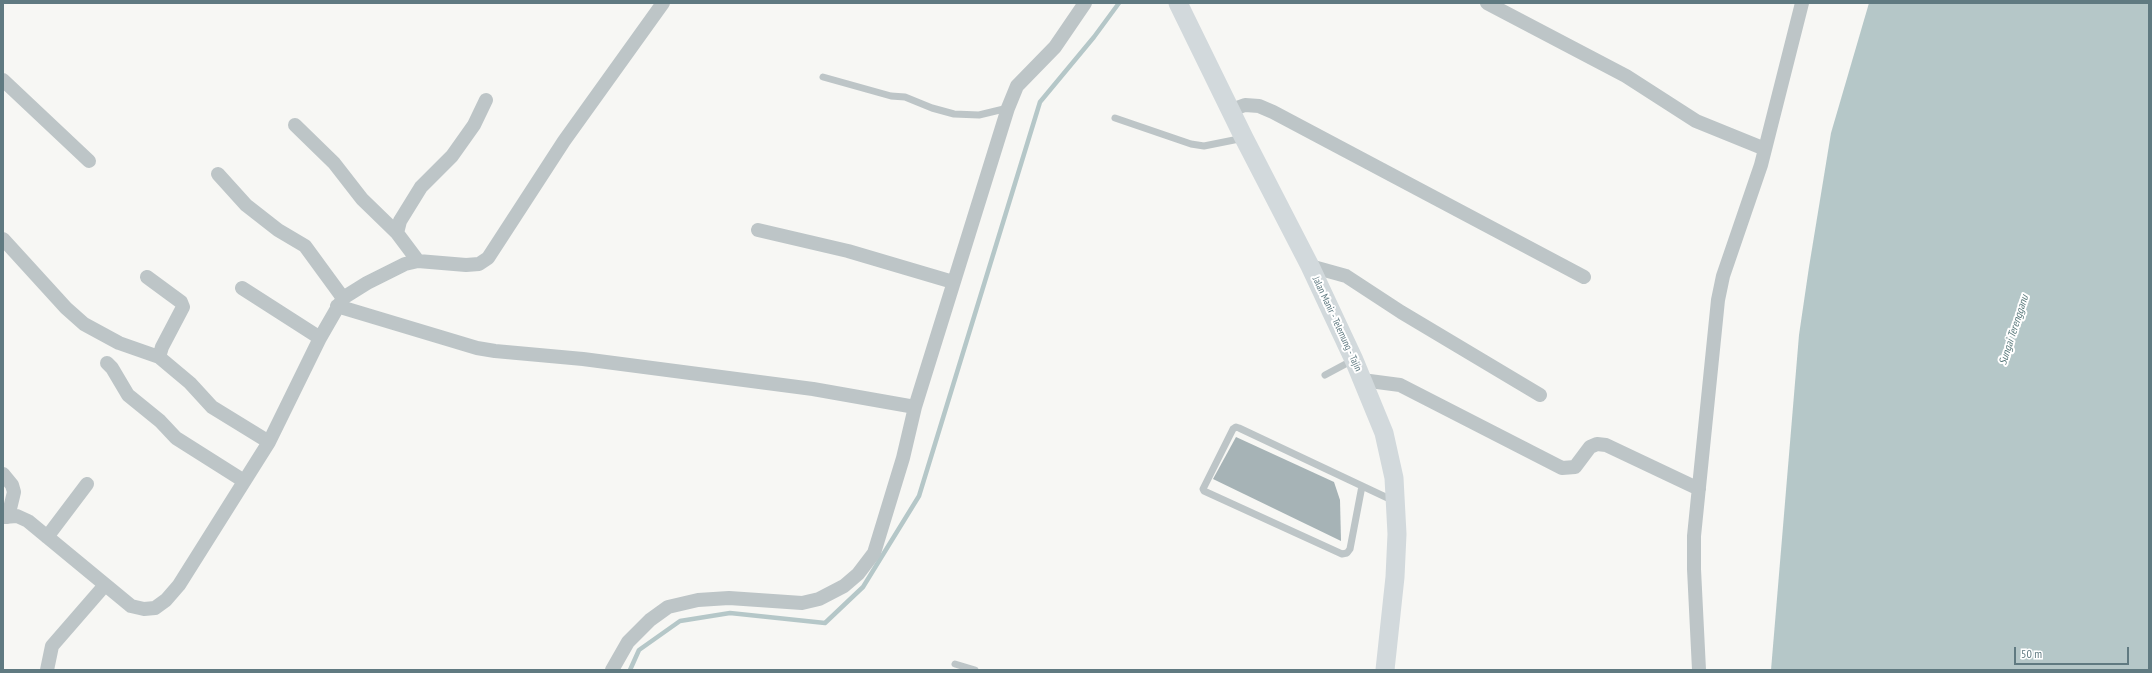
<!DOCTYPE html>
<style>
body{margin:0}
#map{position:relative;width:2152px;height:673px;overflow:hidden;background:#f7f7f4;font-family:"PT Sans Narrow",sans-serif}
canvas{display:block}
.frame{position:absolute;inset:0;border:4px solid #607a81;pointer-events:none}
.scale{position:absolute;left:2014px;top:647px;width:115px;height:18px;box-sizing:border-box;border:2px solid #607a81;border-top:0;padding-left:5px;font-size:12px;line-height:14px;white-space:nowrap;color:#607a81;-webkit-text-stroke:3px #fff;paint-order:stroke}
</style>
<div id="map">
<canvas width="2152" height="673"></canvas>
<div class="frame"></div>
<div class="scale">50 m</div>
</div>
<script>
const g = document.querySelector('canvas').getContext('2d');
g.lineJoin = 'round';
function fillPath(path, color) {
  g.fillStyle = color;
  g.fill(path, 'evenodd');
}
function toPath(rows) {
  const path = new Path2D();
  for (const r of rows) {
    path.moveTo(r[0], r[1]);
    for (let i = 2; i < r.length; i += 2) path.lineTo(r[i], r[i + 1]);
  }
  return path;
}
function trace(path, color, width, dash) {
  g.strokeStyle = color;
  g.lineWidth = width;
  g.lineCap = dash ? 'butt' : 'round';
  g.setLineDash(dash || []);
  g.stroke(path);
}
function drawText(font, color, halo, rows, align = 'center') {
  g.font = font + ' "PT Sans Narrow",sans-serif';
  g.lineWidth = 4;
  g.setLineDash([]);
  g.textBaseline = 'middle';
  g.strokeStyle = halo;
  g.fillStyle = color;
  for (const [text, x, y, turn = 0] of rows) {
    g.save();
    g.translate(x, y);
    g.rotate((+turn || 0) * Math.PI / 180);
    g.textAlign = isNaN(turn) ? turn : align;
    if (halo) g.strokeText(text, 0, 0);
    g.fillText(text, 0, 0);
    g.restore();
  }
}
const water = toPath([
 [1869,3,2149,3,2149,670,1771,670,1799,335,1809,267,1831,133]
]);
const stream = toPath([
 [630,670,639,650,680,621,730,613,825,623,863,587,919,496,1040,102,1094,37,1119,3]
]);
const building = toPath([
 [1236,437,1334,482,1340,500,1341,541,1213,479]
]);
const service = toPath([
 [823,77,891,96,905,97,932,108,954,114,979,115,1008,108],
 [1115,118,1191,144,1204,146,1244,138],
 [1325,375,1353,360],
 [1362,486,1350,549,1347,553,1342,554,1204,491,1203,489,1233,429,1236,427,1239,428,1394,501],
 [955,664,975,670]
]);
const minor = toPath([
 [1487,3,1626,76,1696,121,1765,149],
 [3,80,89,161],
 [1231,110,1245,105,1259,106,1273,112,1584,277],
 [295,125,334,163,362,199,397,233],
 [218,174,246,205,278,230,305,246,343,298],
 [758,230,848,251,953,282],
 [3,239,66,308,84,324,119,343,159,357],
 [418,261,397,233,400,221,421,187,452,156,474,125,486,100],
 [1310,266,1346,276,1401,312,1540,395],
 [147,277,181,302,183,307,162,347,159,357,190,383,212,407,269,442],
 [242,288,320,338],
 [337,306,477,348,495,351,583,359,813,389,915,407],
 [107,363,112,368,128,395,160,421,176,438,244,481],
 [1362,380,1400,385,1562,468,1575,467,1590,447,1597,444,1606,445,1699,489],
 [3,474,12,485,14,492,8,517],
 [3,517,17,516,28,521,131,606,144,609,155,608,166,600,179,585,269,442,320,338,343,298,367,283,405,264,418,261,466,265,479,264,488,258,564,141,663,3],
 [47,537,87,484],
 [47,670,52,646,105,585],
 [612,670,628,642,650,620,668,607,698,600,729,598,802,603,819,599,844,586,858,574,874,553,903,458,915,407,1008,108,1017,86,1055,47,1085,3],
 [1699,670,1694,569,1694,536,1718,300,1723,276,1761,165,1802,3]
]);
const secondary = toPath([
 [1178,3,1244,138,1310,266,1354,360,1384,433,1394,478,1397,534,1395,577,1385,670]
]);
const streetNames = [
 ["Jalan Manir - Telemung - Tajin",1337,324,65]
];
const waterNames = [
 ["Sungai Terengganu",2014,330,-72]
];
fillPath(water, '#b5c7c8');
trace(stream, '#b5c7c8', 4.5);
fillPath(building, '#a6b3b6');
trace(service, '#bdc5c7', 7);
trace(minor, '#bdc5c7', 14);
trace(secondary, '#d2d9dc', 19);
drawText('10px', '#607a81', '#fff', streetNames);
drawText('italic 11px', '#5b7a7c', '#fff', waterNames);
</script>
